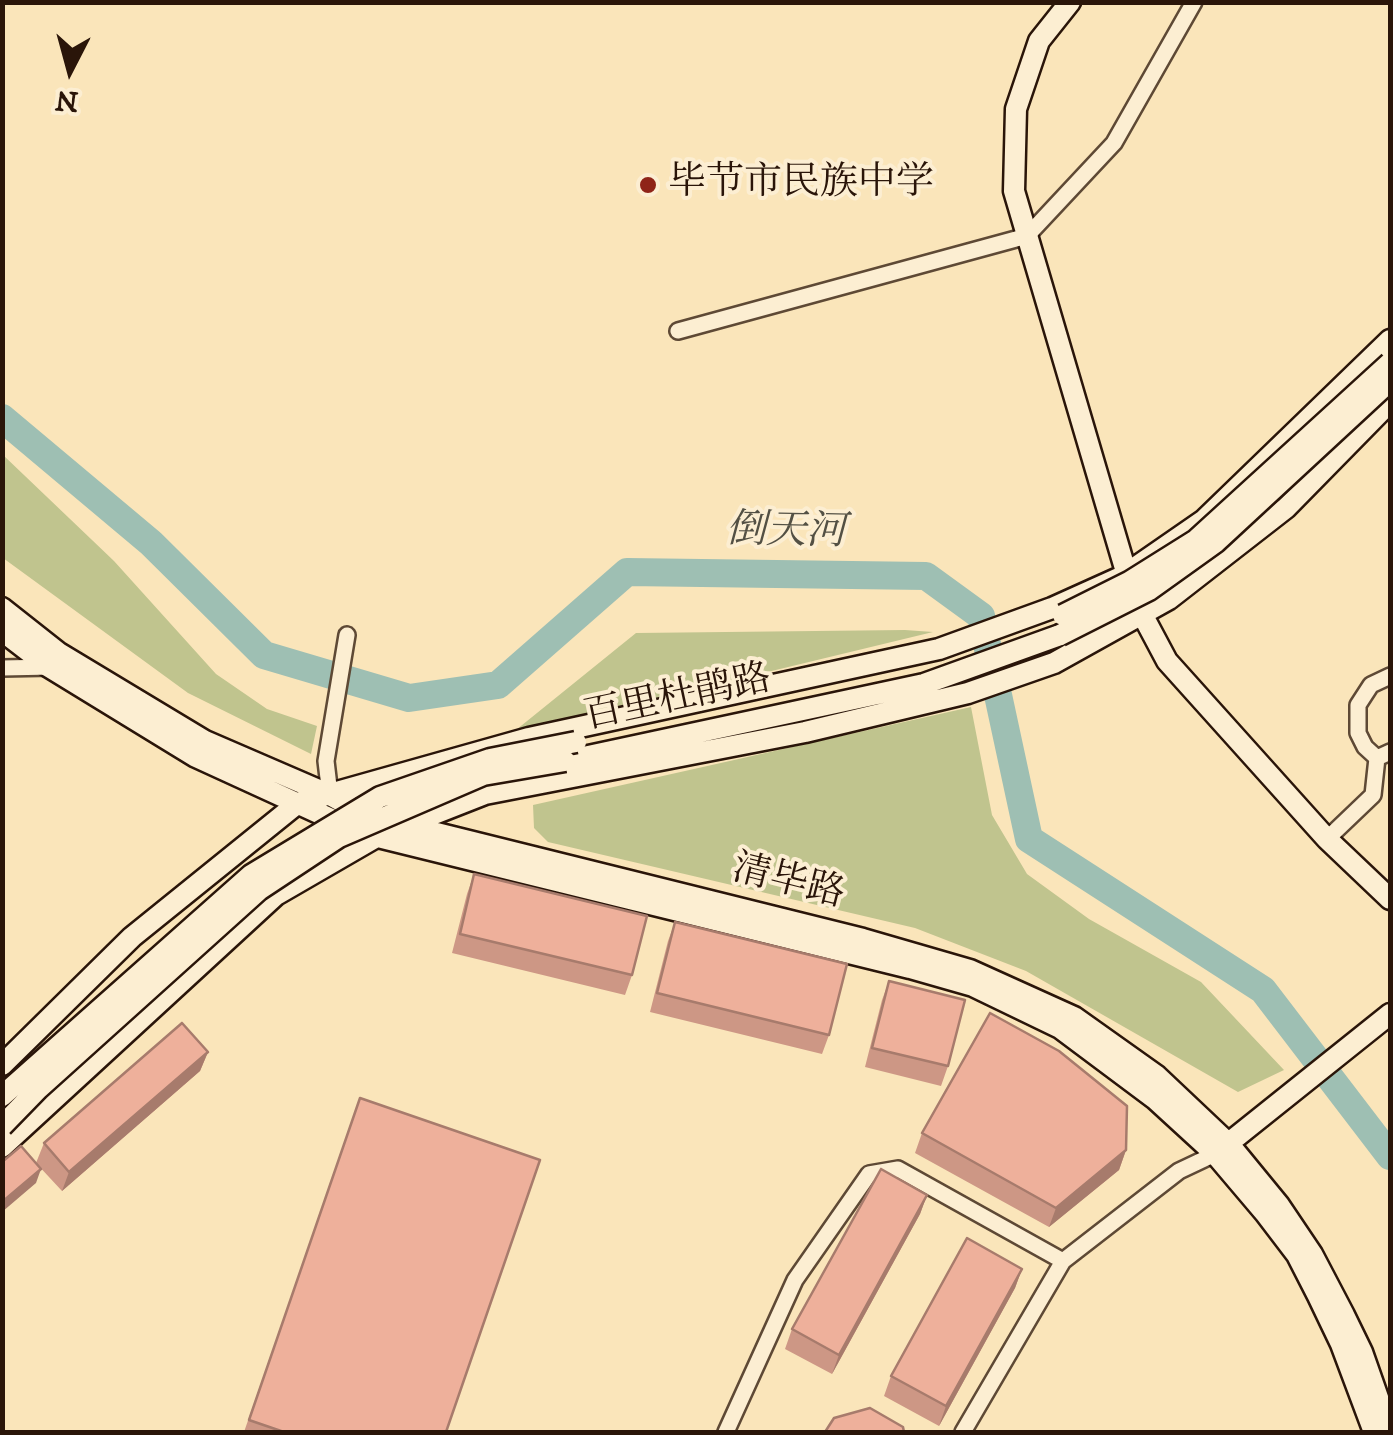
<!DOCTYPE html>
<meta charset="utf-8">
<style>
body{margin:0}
#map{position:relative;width:1393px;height:1435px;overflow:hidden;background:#fae5ba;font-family:"IM FELL DW Pica",serif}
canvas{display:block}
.frame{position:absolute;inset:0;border:5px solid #2a1509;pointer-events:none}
.north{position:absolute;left:20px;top:20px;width:100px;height:100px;-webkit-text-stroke:8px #fceed2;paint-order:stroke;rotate:186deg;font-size:28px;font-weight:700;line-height:40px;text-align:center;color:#2a1509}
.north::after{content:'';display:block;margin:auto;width:35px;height:45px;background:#2a1509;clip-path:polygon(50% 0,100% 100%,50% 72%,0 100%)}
</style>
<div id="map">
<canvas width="1393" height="1435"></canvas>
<div class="frame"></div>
<div class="north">N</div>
</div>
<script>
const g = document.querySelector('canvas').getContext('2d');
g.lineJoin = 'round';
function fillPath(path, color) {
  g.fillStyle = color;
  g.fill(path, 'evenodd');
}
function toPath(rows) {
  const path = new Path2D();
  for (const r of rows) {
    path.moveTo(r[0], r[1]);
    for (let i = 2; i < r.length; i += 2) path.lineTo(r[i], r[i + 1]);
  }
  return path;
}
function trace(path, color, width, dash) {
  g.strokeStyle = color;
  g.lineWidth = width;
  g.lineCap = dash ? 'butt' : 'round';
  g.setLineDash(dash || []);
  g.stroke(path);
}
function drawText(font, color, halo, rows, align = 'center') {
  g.font = font + ' "IM FELL DW Pica","Noto Serif SC",serif';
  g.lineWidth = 8;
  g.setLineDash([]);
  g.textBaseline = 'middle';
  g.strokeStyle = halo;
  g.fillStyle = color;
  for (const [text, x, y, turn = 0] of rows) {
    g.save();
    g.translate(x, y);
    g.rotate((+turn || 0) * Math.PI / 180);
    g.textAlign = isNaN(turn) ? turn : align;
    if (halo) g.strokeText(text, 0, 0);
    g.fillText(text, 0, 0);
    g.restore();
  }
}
const green = toPath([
 [2,454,114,561,216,674,267,709,317,726,311,754,188,693,3,558],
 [905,630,933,632,511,734,636,633],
 [971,707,992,815,1027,874,1089,919,1201,982,1284,1070,1238,1092,1026,971,915,928,548,842,534,828,533,805]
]);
const river = toPath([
 [2,418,151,543,264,655,409,698,498,685,627,572,926,576,981,616,1029,839,1263,990,1390,1156]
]);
const street = toPath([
 [678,331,1027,236,1114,143,1194,2],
 [2,668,52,667],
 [1377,758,1365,747,1358,733,1358,705,1371,685,1390,676],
 [330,795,326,761,347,635],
 [1327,839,1373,795,1377,758,1390,752],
 [726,1432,795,1280,869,1174,898,1169,1063,1261],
 [963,1432,1063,1261,1179,1171,1215,1154]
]);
const secondary = toPath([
 [1070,2,1039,41,1016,109,1014,191,1129,582,1142,614,1167,661,1327,839,1390,899],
 [2,608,59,653,205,741,330,795,368,816,863,939,970,970,1074,1017,1157,1076,1229,1144,1279,1205,1312,1254,1344,1315,1362,1352,1390,1432],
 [2,631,49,667,196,757,362,833,910,968,973,986,1060,1028,1155,1099,1215,1154,1265,1213,1297,1255,1318,1296,1341,1344,1374,1432],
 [565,761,924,684,1060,635],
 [2,1065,132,937,298,803,529,738,939,649,1052,608,1123,576,1204,520,1390,340],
 [2,1147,276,895,378,836,485,794,805,732,968,693,1054,663,1169,599,1286,508,1390,402],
 [1220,1150,1390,1014]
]);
const secondaryBridge = toPath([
 [1063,615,1129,582,1196,540,1390,363],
 [1060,635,1149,590,1216,542,1390,381],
 [2,1096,251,875,380,797,490,759,576,742],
 [2,1126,38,1089,259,890,339,837,483,775,565,761]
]);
const wall = toPath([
 [474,874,632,975,625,995,452,953,467,894],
 [675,922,829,1035,822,1054,650,1012,668,941],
 [889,981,948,1066,941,1086,865,1067,882,1000],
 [208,1052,200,1071,62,1191,36,1163,44,1143],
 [360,1098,446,1432,244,1432],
 [922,1133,1126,1150,1119,1170,1049,1227,915,1153],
 [927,1195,920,1214,832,1374,785,1349,792,1329],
 [1022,1269,1015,1288,939,1426,884,1396,891,1376]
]);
const shadedWall = toPath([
 [208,1052,200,1071,62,1191,69,1172],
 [1126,1150,1119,1170,1049,1227,1056,1208],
 [41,1169,36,1183,2,1212,2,1202],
 [927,1195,920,1214,832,1374,839,1355],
 [1022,1269,1015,1288,939,1426,946,1406]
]);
const building = toPath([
 [474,874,647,916,632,975,460,934,474,874],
 [675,922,847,964,829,1035,657,993,675,922],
 [889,981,965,1000,948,1066,872,1048,889,981],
 [990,1013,1059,1051,1127,1106,1126,1150,1056,1208,922,1133,990,1013],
 [182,1023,208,1052,69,1172,44,1143,182,1023],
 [360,1098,540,1160,446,1432,284,1432,249,1420,360,1098],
 [21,1146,41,1169,2,1202,2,1162,21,1146],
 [881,1169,927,1195,839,1355,792,1329,881,1169],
 [967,1238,1022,1269,946,1406,891,1376,967,1238],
 [870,1408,903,1427,904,1432,825,1432,834,1418,870,1408]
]);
const markers = [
 [648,185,10,"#8f2418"]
];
const poiNames = [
 ["毕节市民族中学",668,185]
];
const streetNames = [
 ["百里杜鹃路",678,700,-12],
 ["清毕路",788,884,14]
];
const waterNames = [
 ["倒天河",786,534,1]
];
fillPath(green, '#c0c48e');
trace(river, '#9ebfb3', 28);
trace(street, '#5e4935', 20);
trace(secondary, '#2a1509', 25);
trace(street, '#fceed2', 15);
trace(secondary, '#fceed2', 20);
trace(secondaryBridge, '#2a1509', 25, []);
trace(secondaryBridge, '#fceed2', 20);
fillPath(wall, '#cd9785');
fillPath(shadedWall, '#a77b6c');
fillPath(building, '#eeb09b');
trace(building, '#a77b6c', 2.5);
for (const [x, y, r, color] of markers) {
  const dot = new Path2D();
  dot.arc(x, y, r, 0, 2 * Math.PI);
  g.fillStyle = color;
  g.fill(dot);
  trace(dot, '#fceed2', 4);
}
drawText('38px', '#2a1509', '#fceed2', poiNames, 'left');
drawText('38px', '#2a1509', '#fceed2', streetNames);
drawText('italic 40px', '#535044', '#fceed2', waterNames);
</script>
